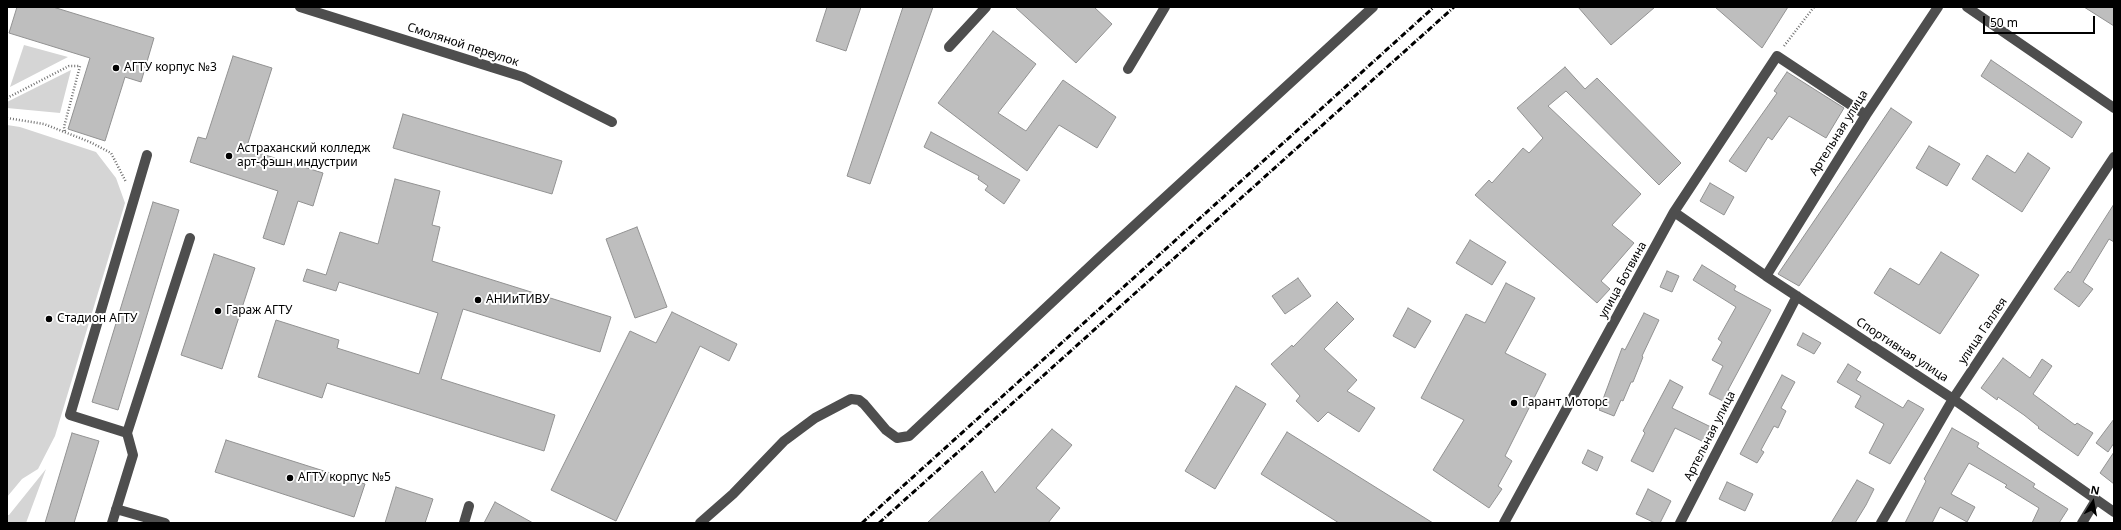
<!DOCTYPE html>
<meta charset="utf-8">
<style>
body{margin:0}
#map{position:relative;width:2121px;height:530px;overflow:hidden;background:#fff;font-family:"Noto Sans",sans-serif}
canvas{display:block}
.frame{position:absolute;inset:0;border:8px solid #000;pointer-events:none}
.north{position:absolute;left:2073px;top:482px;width:40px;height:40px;-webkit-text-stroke:3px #fff;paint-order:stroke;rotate:11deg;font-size:11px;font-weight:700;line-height:16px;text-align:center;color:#000}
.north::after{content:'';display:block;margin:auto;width:14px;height:18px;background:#000;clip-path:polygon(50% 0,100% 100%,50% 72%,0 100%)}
.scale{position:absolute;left:1983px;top:16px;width:112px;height:18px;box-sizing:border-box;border:2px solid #000;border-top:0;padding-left:5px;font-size:12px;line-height:14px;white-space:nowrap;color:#000;-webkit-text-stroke:3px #fff;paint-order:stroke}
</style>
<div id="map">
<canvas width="2121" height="530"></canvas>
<div class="frame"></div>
<div class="north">N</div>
<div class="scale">50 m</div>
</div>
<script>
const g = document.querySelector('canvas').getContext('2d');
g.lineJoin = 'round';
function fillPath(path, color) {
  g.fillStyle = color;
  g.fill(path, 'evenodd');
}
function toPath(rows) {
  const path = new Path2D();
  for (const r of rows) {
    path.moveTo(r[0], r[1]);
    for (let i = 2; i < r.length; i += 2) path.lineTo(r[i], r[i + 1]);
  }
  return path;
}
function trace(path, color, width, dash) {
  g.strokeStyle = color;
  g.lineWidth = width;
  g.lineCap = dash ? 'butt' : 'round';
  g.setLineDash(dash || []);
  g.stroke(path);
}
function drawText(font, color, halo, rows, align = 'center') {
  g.font = font + ' "Noto Sans",sans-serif';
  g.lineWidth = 4;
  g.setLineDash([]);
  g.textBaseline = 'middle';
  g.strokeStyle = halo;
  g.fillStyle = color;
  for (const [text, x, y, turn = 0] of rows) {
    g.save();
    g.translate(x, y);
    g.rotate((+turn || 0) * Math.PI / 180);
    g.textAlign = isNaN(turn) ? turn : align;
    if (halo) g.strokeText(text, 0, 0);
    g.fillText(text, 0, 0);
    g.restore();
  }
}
const green = toPath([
 [24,45,68,57,10,87],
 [71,70,60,113,7,108,7,102],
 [7,125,20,127,96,152,116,178,125,203,55,436,38,469,22,479,7,497],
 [46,469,26,523,7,523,7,515,9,515]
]);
const building = toPath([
 [17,7,53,7,154,38,141,82,125,77,105,141,68,129,90,58,9,33,17,7],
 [827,7,861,7,846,51,816,41,827,7],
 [903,7,933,7,870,184,847,176,903,7],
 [1015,7,1094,7,1112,24,1076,63,1015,7],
 [1578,7,1655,7,1611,45,1578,7],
 [1715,7,1788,7,1762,48,1715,7],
 [2084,7,2114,7,2114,26,2084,7],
 [993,31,1036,64,998,113,1026,131,1063,80,1116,117,1097,148,1059,125,1027,171,938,103,993,31],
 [233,56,272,68,246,149,323,173,313,206,298,201,284,245,263,238,278,191,190,162,198,137,206,139,233,56],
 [1991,60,2082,122,2072,138,1981,76,1991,60],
 [1565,67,1585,89,1597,78,1681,163,1659,185,1566,91,1548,106,1641,194,1612,225,1634,243,1601,281,1610,289,1597,303,1475,195,1489,180,1492,183,1523,148,1529,153,1543,138,1517,108,1565,67],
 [1787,72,1844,108,1826,138,1789,116,1772,140,1768,137,1746,172,1729,161,1777,93,1774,91,1787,72],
 [1891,108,1912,122,1799,286,1778,274,1891,108],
 [403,114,562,161,552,194,393,148,403,114],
 [931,132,1020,180,1004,204,985,190,988,186,978,179,979,176,924,147,931,132],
 [1929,146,1960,164,1947,186,1916,168,1929,146],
 [2028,153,2050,168,2022,212,1972,179,1987,155,2015,173,2028,153],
 [395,179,440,191,432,225,440,227,432,261,611,317,600,352,463,309,441,379,555,415,544,451,327,383,322,398,258,377,276,320,339,340,337,348,419,374,438,313,339,282,336,291,303,281,307,269,326,275,340,232,378,244,395,179],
 [1710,183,1734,197,1724,215,1700,201,1710,183],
 [153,202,179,210,118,410,92,402,153,202],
 [2114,204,2114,242,2109,239,2083,282,2093,289,2079,307,2054,289,2068,271,2070,273,2114,204],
 [637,227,667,307,635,318,606,239,637,227],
 [1470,240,1506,262,1492,285,1456,263,1470,240],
 [1941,252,1979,275,1940,334,1874,293,1890,268,1919,285,1941,252],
 [214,254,255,268,222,369,181,355,214,254],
 [1702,265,1736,286,1734,290,1771,310,1728,390,1731,392,1725,402,1709,394,1723,366,1712,360,1722,342,1718,339,1736,307,1693,280,1702,265],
 [1667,271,1679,276,1672,292,1660,287,1667,271],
 [1298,278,1311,296,1285,314,1272,296,1298,278],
 [1506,283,1535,298,1505,353,1546,374,1505,456,1512,461,1498,486,1502,489,1489,508,1433,470,1464,420,1421,398,1466,314,1485,323,1506,283],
 [1337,302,1354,319,1324,349,1357,380,1347,391,1375,408,1359,432,1328,412,1318,422,1296,401,1300,396,1271,364,1292,345,1293,347,1337,302],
 [1408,308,1431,321,1415,348,1393,336,1408,308],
 [672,312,737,344,729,361,700,346,616,521,551,490,630,331,656,343,672,312],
 [1644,313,1659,320,1642,356,1643,357,1633,382,1631,382,1623,401,1621,400,1614,416,1599,410,1622,348,1625,350,1644,313],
 [1803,333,1821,343,1814,354,1797,345,1803,333],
 [2003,358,2030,378,2042,359,2052,366,2033,394,2075,425,2077,423,2093,433,2078,456,2038,428,2039,427,2024,415,1998,397,1997,400,1981,388,2003,358],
 [1848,364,1861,372,1856,380,1903,408,1908,400,1924,409,1890,464,1869,453,1884,424,1855,407,1861,396,1837,382,1848,364],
 [1782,375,1795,382,1781,408,1786,411,1778,428,1774,426,1761,450,1764,452,1757,463,1740,454,1782,375],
 [1670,380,1683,387,1672,408,1713,428,1706,443,1675,428,1653,472,1631,461,1645,433,1643,431,1670,380],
 [1236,386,1266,404,1215,489,1185,471,1236,386],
 [2114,419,2114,443,2108,452,2096,443,2114,419],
 [1952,428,1979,443,1977,447,2035,484,2033,487,2068,509,2059,523,2032,523,2039,508,2005,487,2007,485,1969,463,1951,494,1975,507,1967,522,1940,507,1932,523,1905,523,1926,481,1924,479,1952,428],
 [1052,429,1072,445,1036,488,1060,508,1048,523,927,523,982,471,995,493,1052,429],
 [1287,432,1433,523,1339,523,1261,474,1287,432],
 [72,433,99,441,74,523,45,523,72,433],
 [226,440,365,484,354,517,215,472,226,440],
 [1588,450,1603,457,1597,471,1582,463,1588,450],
 [2114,452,2114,484,2100,473,2114,452],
 [1857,480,1874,489,1866,505,1855,523,1831,523,1857,480],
 [1727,482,1753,494,1745,511,1719,499,1727,482],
 [396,487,433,499,425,523,385,523,396,487],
 [1648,489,1671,501,1660,523,1655,523,1636,514,1648,489],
 [495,502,533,523,484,523,495,502]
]);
const path = toPath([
 [1784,46,1814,7],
 [7,98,69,66,80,66,64,127,65,132],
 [7,118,44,124,90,142,111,153,126,182]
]);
const minor = toPath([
 [300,7,523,77,612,122],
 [1967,7,2114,108],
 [949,47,986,7],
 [1128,69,1165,7],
 [1674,212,1766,276,1953,399,2114,512],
 [1766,276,1866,115,1938,7],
 [127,433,70,415,147,155],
 [116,509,165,523],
 [112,523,133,455,127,433,190,238],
 [464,523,469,506],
 [700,523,733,494,784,441,815,418,851,399,859,400,864,404,886,430,897,438,909,436,1099,258,1373,7],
 [1504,523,1674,212,1777,56,1866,115],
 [1680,523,1797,296],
 [1881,523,1953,399,2114,157],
 [2082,523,2096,500]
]);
const rail = toPath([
 [862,523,1434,7],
 [879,523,1454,7]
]);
const markers = [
 [116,68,4,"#000"],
 [229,156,4,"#000"],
 [478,300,4,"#000"],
 [218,311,4,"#000"],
 [49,319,4,"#000"],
 [1514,403,4,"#000"],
 [290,478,4,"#000"]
];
const streetNames = [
 ["Смоляной переулок",463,45,18],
 ["Артельная улица",1839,133,-58],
 ["улица Ботвина",1623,280,-61],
 ["улица Галлея",1983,331,-56],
 ["Спортивная улица",1902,350,33],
 ["Артельная улица",1710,436,-63]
];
const poiNames = [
 ["АГТУ корпус №3",124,68],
 ["Астраханский колледж",237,149],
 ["арт-фэшн индустрии",237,163],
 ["АНИиТИВУ",486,300],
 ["Гараж АГТУ",226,311],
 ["Стадион АГТУ",57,319],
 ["Гарант Моторс",1522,403],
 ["АГТУ корпус №5",298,478]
];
fillPath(green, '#d5d5d5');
fillPath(building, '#bebebe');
trace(building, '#929292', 1);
trace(path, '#707070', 2.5, [1, 2]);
trace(minor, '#4e4e4e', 10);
trace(rail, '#000', 3, [6, 2, 1, 2]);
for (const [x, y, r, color] of markers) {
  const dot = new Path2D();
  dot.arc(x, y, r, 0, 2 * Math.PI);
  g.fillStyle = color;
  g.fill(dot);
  trace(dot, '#fff', 1.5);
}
drawText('12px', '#000', '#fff', streetNames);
drawText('12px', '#000', '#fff', poiNames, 'left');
</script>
